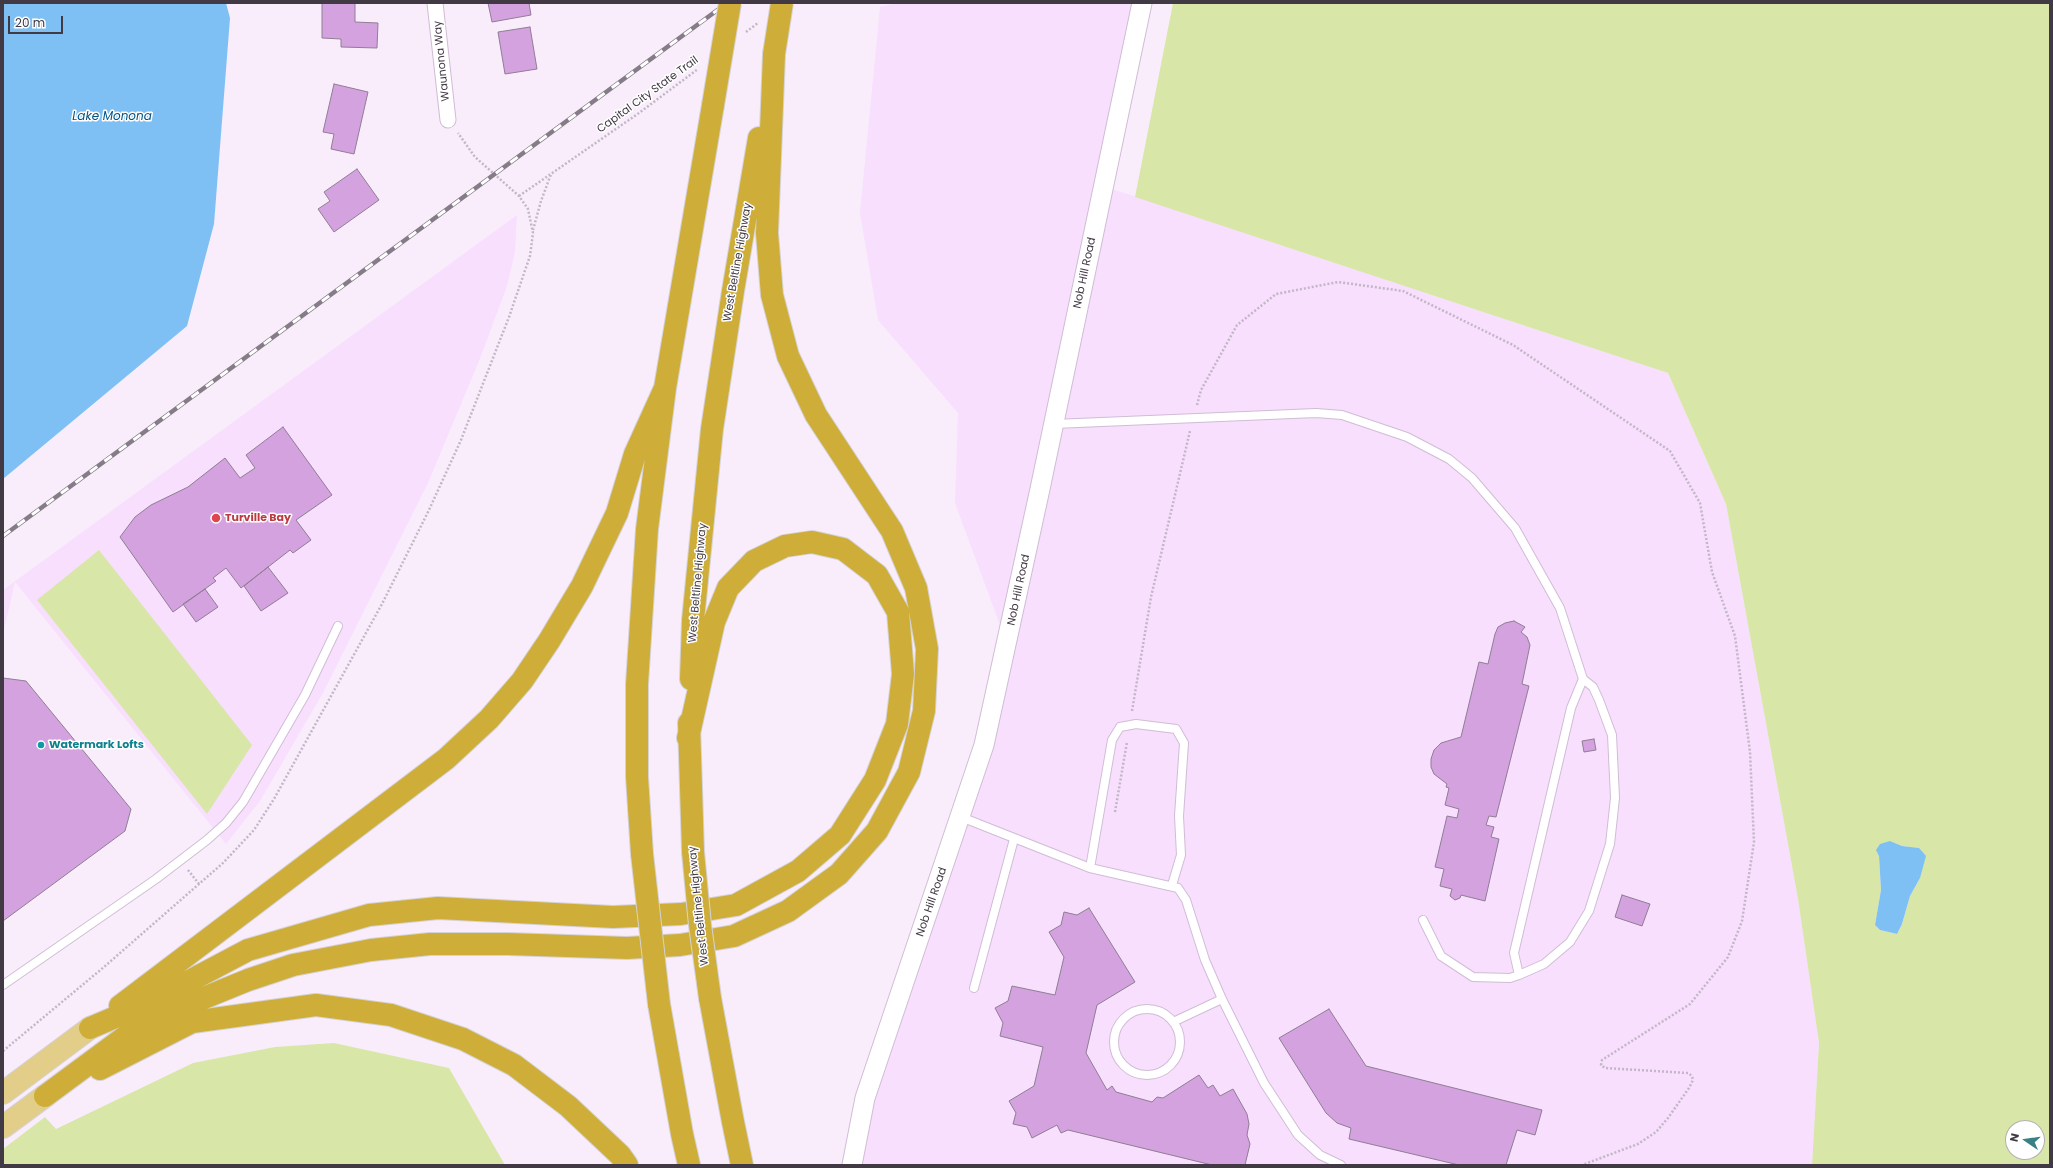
<!DOCTYPE html>
<style>
body{margin:0}
#map{position:relative;width:2053px;height:1168px;overflow:hidden;background:#f9edfc;font-family:Poppins,sans-serif}
canvas{display:block}
.frame{position:absolute;inset:0;border:4px solid #413943;pointer-events:none}
.north{position:absolute;left:2005px;top:1120px;width:40px;height:40px;box-sizing:border-box;background:#fff;border:1px solid #b3b0b4;border-radius:50%;rotate:283deg;font-size:11px;font-weight:700;line-height:16px;text-align:center;color:#413943}
.north::after{content:'';display:block;margin:auto;width:14px;height:18px;background:#398183;clip-path:polygon(50% 0,100% 100%,50% 72%,0 100%)}
.scale{position:absolute;left:8px;top:16px;width:55px;height:18px;box-sizing:border-box;border:2px solid #413943;border-top:0;padding-left:5px;font-size:12px;line-height:14px;white-space:nowrap;color:#413943;-webkit-text-stroke:3px #fff;paint-order:stroke}
</style>
<div id="map">
<canvas width="2053" height="1168"></canvas>
<div class="frame"></div>
<div class="north">N</div>
<div class="scale">20 m</div>
</div>
<script>
const g = document.querySelector('canvas').getContext('2d');
g.lineJoin = 'round';
function fillPath(path, color) {
  g.fillStyle = color;
  g.fill(path, 'evenodd');
}
function toPath(rows) {
  const path = new Path2D();
  for (const r of rows) {
    if (r.length === 3) {
      path.moveTo(r[0] + r[2], r[1]);
      path.arc(r[0], r[1], r[2], 0, 2 * Math.PI);
      continue;
    }
    path.moveTo(r[0], r[1]);
    for (let i = 2; i < r.length; i += 2) path.lineTo(r[i], r[i + 1]);
  }
  return path;
}
function trace(path, color, width, dash) {
  g.strokeStyle = color;
  g.lineWidth = width;
  g.lineCap = dash ? 'butt' : 'round';
  g.setLineDash(dash || []);
  g.stroke(path);
}
function drawText(font, color, halo, rows, align = 'center') {
  g.font = font + ' Poppins,sans-serif';
  g.lineWidth = 3;
  g.setLineDash([]);
  g.textBaseline = 'middle';
  g.strokeStyle = halo;
  g.fillStyle = color;
  for (const [text, x, y, turn = 0] of rows) {
    g.save();
    g.translate(x, y);
    g.rotate((+turn || 0) * Math.PI / 180);
    g.textAlign = isNaN(turn) ? turn : align;
    if (halo) g.strokeText(text, 0, 0);
    g.fillText(text, 0, 0);
    g.restore();
  }
}
const built = toPath([
 [897,3,1142,3,1103,186,1668,373,1726,504,1798,899,1819,1043,1812,1165,852,1165,1007,644,955,503,958,413,878,320,860,213,880,7],
 [517,215,515,252,507,286,479,361,428,483,323,693,260,801,226,844,15,582,3,634,3,590]
]);
const green = toPath([
 [1173,3,2050,3,2050,1165,1812,1165,1819,1043,1798,899,1726,504,1668,373,1135,197],
 [1890,841,1902,846,1918,848,1920,878,1910,896,1902,924,1897,934,1880,930,1875,925,1881,890,1879,856],
 [2013,1128,2037,1128,2037,1152,2013,1152],
 [99,550,252,745,207,814,37,600],
 [334,1043,449,1068,505,1165,3,1165,3,1149,45,1117,56,1129,193,1063,275,1047]
]);
const water = toPath([
 [3,3,226,3,230,18,214,224,187,326,3,479],
 [1890,841,1902,846,1919,848,1926,856,1920,878,1910,896,1902,924,1897,934,1880,930,1875,925,1881,890,1879,856,1876,850,1880,844]
]);
const building = toPath([
 [322,3,355,3,355,22,378,23,377,48,341,47,341,39,322,38,322,3],
 [488,3,529,3,531,15,492,22,488,3],
 [530,27,537,69,505,74,498,32,530,27],
 [334,84,368,92,354,154,331,149,334,134,323,132,334,84],
 [357,169,379,200,334,232,318,209,330,201,324,192,357,169],
 [283,427,332,495,296,520,311,540,293,553,290,550,241,588,226,568,213,578,216,581,173,612,120,537,135,517,151,505,188,487,225,458,240,478,255,468,246,455,283,427],
 [268,567,288,593,261,611,244,586,268,567],
 [205,589,218,607,196,622,183,604,205,589],
 [1514,621,1525,627,1521,632,1527,637,1530,645,1522,684,1529,686,1496,817,1489,816,1486,825,1494,827,1491,837,1499,839,1485,901,1461,895,1460,898,1455,900,1450,896,1452,889,1440,886,1444,869,1435,867,1447,816,1457,818,1459,809,1445,805,1449,788,1446,787,1447,784,1434,774,1431,767,1431,759,1434,750,1441,743,1461,737,1479,662,1488,664,1495,634,1498,627,1505,623,1514,621],
 [3,678,26,681,131,809,125,831,3,921,3,678],
 [1594,739,1596,750,1584,752,1582,741,1594,739],
 [1622,895,1650,904,1642,926,1615,917,1622,895],
 [1089,908,1135,982,1097,1005,1086,1053,1107,1090,1112,1086,1116,1092,1152,1102,1157,1097,1163,1098,1199,1075,1208,1088,1213,1085,1220,1096,1233,1089,1247,1114,1249,1124,1247,1135,1250,1144,1245,1165,1212,1165,1068,1130,1061,1133,1057,1125,1032,1138,1027,1127,1013,1124,1016,1113,1009,1101,1034,1086,1043,1047,1000,1036,1003,1023,995,1008,1008,1001,1012,986,1055,995,1064,957,1049,932,1061,925,1064,912,1077,915,1089,908],
 [1329,1009,1366,1066,1542,1110,1535,1135,1517,1130,1506,1165,1459,1165,1349,1139,1351,1128,1337,1123,1326,1113,1279,1038,1329,1009]
]);
const path = toPath([
 [746,32,758,23],
 [519,196,639,113,698,69],
 [533,230,541,201,551,174],
 [1197,405,1201,390,1237,325,1276,294,1338,282,1403,291,1513,345,1670,451,1700,503,1712,572,1735,636,1750,752,1754,842,1742,921,1728,957,1690,1004,1602,1060,1601,1065,1605,1068,1688,1073,1692,1076,1693,1080,1689,1088,1668,1118,1656,1132,1638,1144,1582,1165],
 [1132,711,1151,597,1190,431],
 [1115,812,1127,742],
 [188,870,199,884],
 [3,1051,104,967,223,863,254,830,274,799,382,604,429,510,461,440,509,317,530,256,533,233,528,209,519,196,475,157,458,133]
]);
const service = toPath([
 [1054,424,1316,413,1342,415,1407,437,1449,459,1472,478,1515,528,1560,608,1583,679,1593,687,1599,700,1612,735,1615,798,1610,844,1589,911,1570,942,1544,964,1519,975,1514,953,1571,708,1583,679],
 [961,817,1090,868,1178,888,1186,900,1205,960,1222,999,1264,1083,1298,1135,1320,1155,1341,1165],
 [1090,868,1112,740,1120,727,1136,724,1176,729,1184,743,1179,816,1181,855,1172,885],
 [1423,920,1441,956,1473,977,1510,978,1519,975],
 [3,985,156,879,207,840,226,823,243,802,305,695,338,626],
 [974,988,1014,839],
 [1147,1042,33],
 [1173,1022,1222,999]
]);
const minor = toPath([
 [435,3,448,120]
]);
const tertiary = toPath([
 [852,1165,865,1098,984,745,1040,489,1142,3]
]);
const primary = toPath([
 [3,1093,90,1028],
 [3,1127,45,1096]
]);
const motorway = toPath([
 [691,679,693,620,712,429,733,291,759,138],
 [689,723,693,852],
 [642,854,637,777,637,684,647,529,665,388,713,105],
 [710,998,733,1122,742,1165],
 [659,1004,682,1134,689,1165],
 [120,1006,446,759,489,719,522,681,549,641,582,586,617,513,635,454,665,388],
 [90,1028,144,1005,248,950,369,915,438,908,613,917,681,914,736,905,798,871,840,835,875,780,897,724,903,674,898,612,877,575,843,549,812,542,785,546,754,561,728,588,714,622,688,738],
 [100,1069,192,1022,316,1005,391,1015,463,1039,514,1065,568,1106,620,1155,627,1165],
 [45,1096,145,1022,248,980,293,965,371,950,430,944,508,944,627,948,680,945,734,936,788,911,839,874,877,831,909,772,924,711,927,649,916,588,892,531,816,415,788,356,772,295,767,233,774,54]
]);
const rail = toPath([
 [3,536,727,3]
]);
const motorwayBridge = toPath([
 [774,54,782,3],
 [713,105,730,3],
 [693,852,700,925,710,998],
 [642,854,659,1004]
]);
const markers = [
 [216,518,5,"#e0444e"],
 [41,745,4,"#0f9aa8"]
];
const streetNames = [
 ["Waunona Way",442,61,-96],
 ["Capital City State Trail",648,95,-36],
 ["West Beltline Highway",738,262,-80],
 ["Nob Hill Road",1085,273,-78],
 ["West Beltline Highway",698,583,-85],
 ["Nob Hill Road",1019,590,-78],
 ["Nob Hill Road",932,902,-71],
 ["West Beltline Highway",699,906,-96]
];
const healthNames = [
 ["Turville Bay",225,518]
];
const cultureNames = [
 ["Watermark Lofts",49,745]
];
const waterNames = [
 ["Lake Monona",112,117]
];
fillPath(built, '#f7dffd');
fillPath(green, '#d8e7a8');
fillPath(water, '#7ebff4');
fillPath(building, '#d3a2df');
trace(building, '#8f7e94', 1);
trace(service, '#d0bdd5', 10);
trace(minor, '#d0bdd5', 17);
trace(tertiary, '#d0bdd5', 21);
trace(primary, '#d5d3d6', 24);
trace(motorway, '#d5d3d6', 24);
trace(path, '#c2b7c4', 2.5, [2, 2]);
trace(service, '#fff', 8);
trace(minor, '#fff', 15);
trace(tertiary, '#fff', 19);
trace(primary, '#e2ce88', 22);
trace(motorway, '#ceae38', 22);
trace(rail, '#857c88', 4.5);
trace(rail, '#fff', 3, [9]);
trace(motorwayBridge, '#d5d3d6', 24, []);
trace(motorwayBridge, '#ceae38', 22);
for (const [x, y, r, color] of markers) {
  const dot = new Path2D();
  dot.arc(x, y, r, 0, 2 * Math.PI);
  g.fillStyle = color;
  g.fill(dot);
  trace(dot, '#fff', 1.5);
}
drawText('11px', '#413943', '#fff', streetNames);
drawText('bold 11px', '#be3a42', '#fff', healthNames, 'left');
drawText('bold 11px', '#0d838f', '#fff', cultureNames, 'left');
drawText('italic 12px', '#025384', '#fff', waterNames);
</script>
